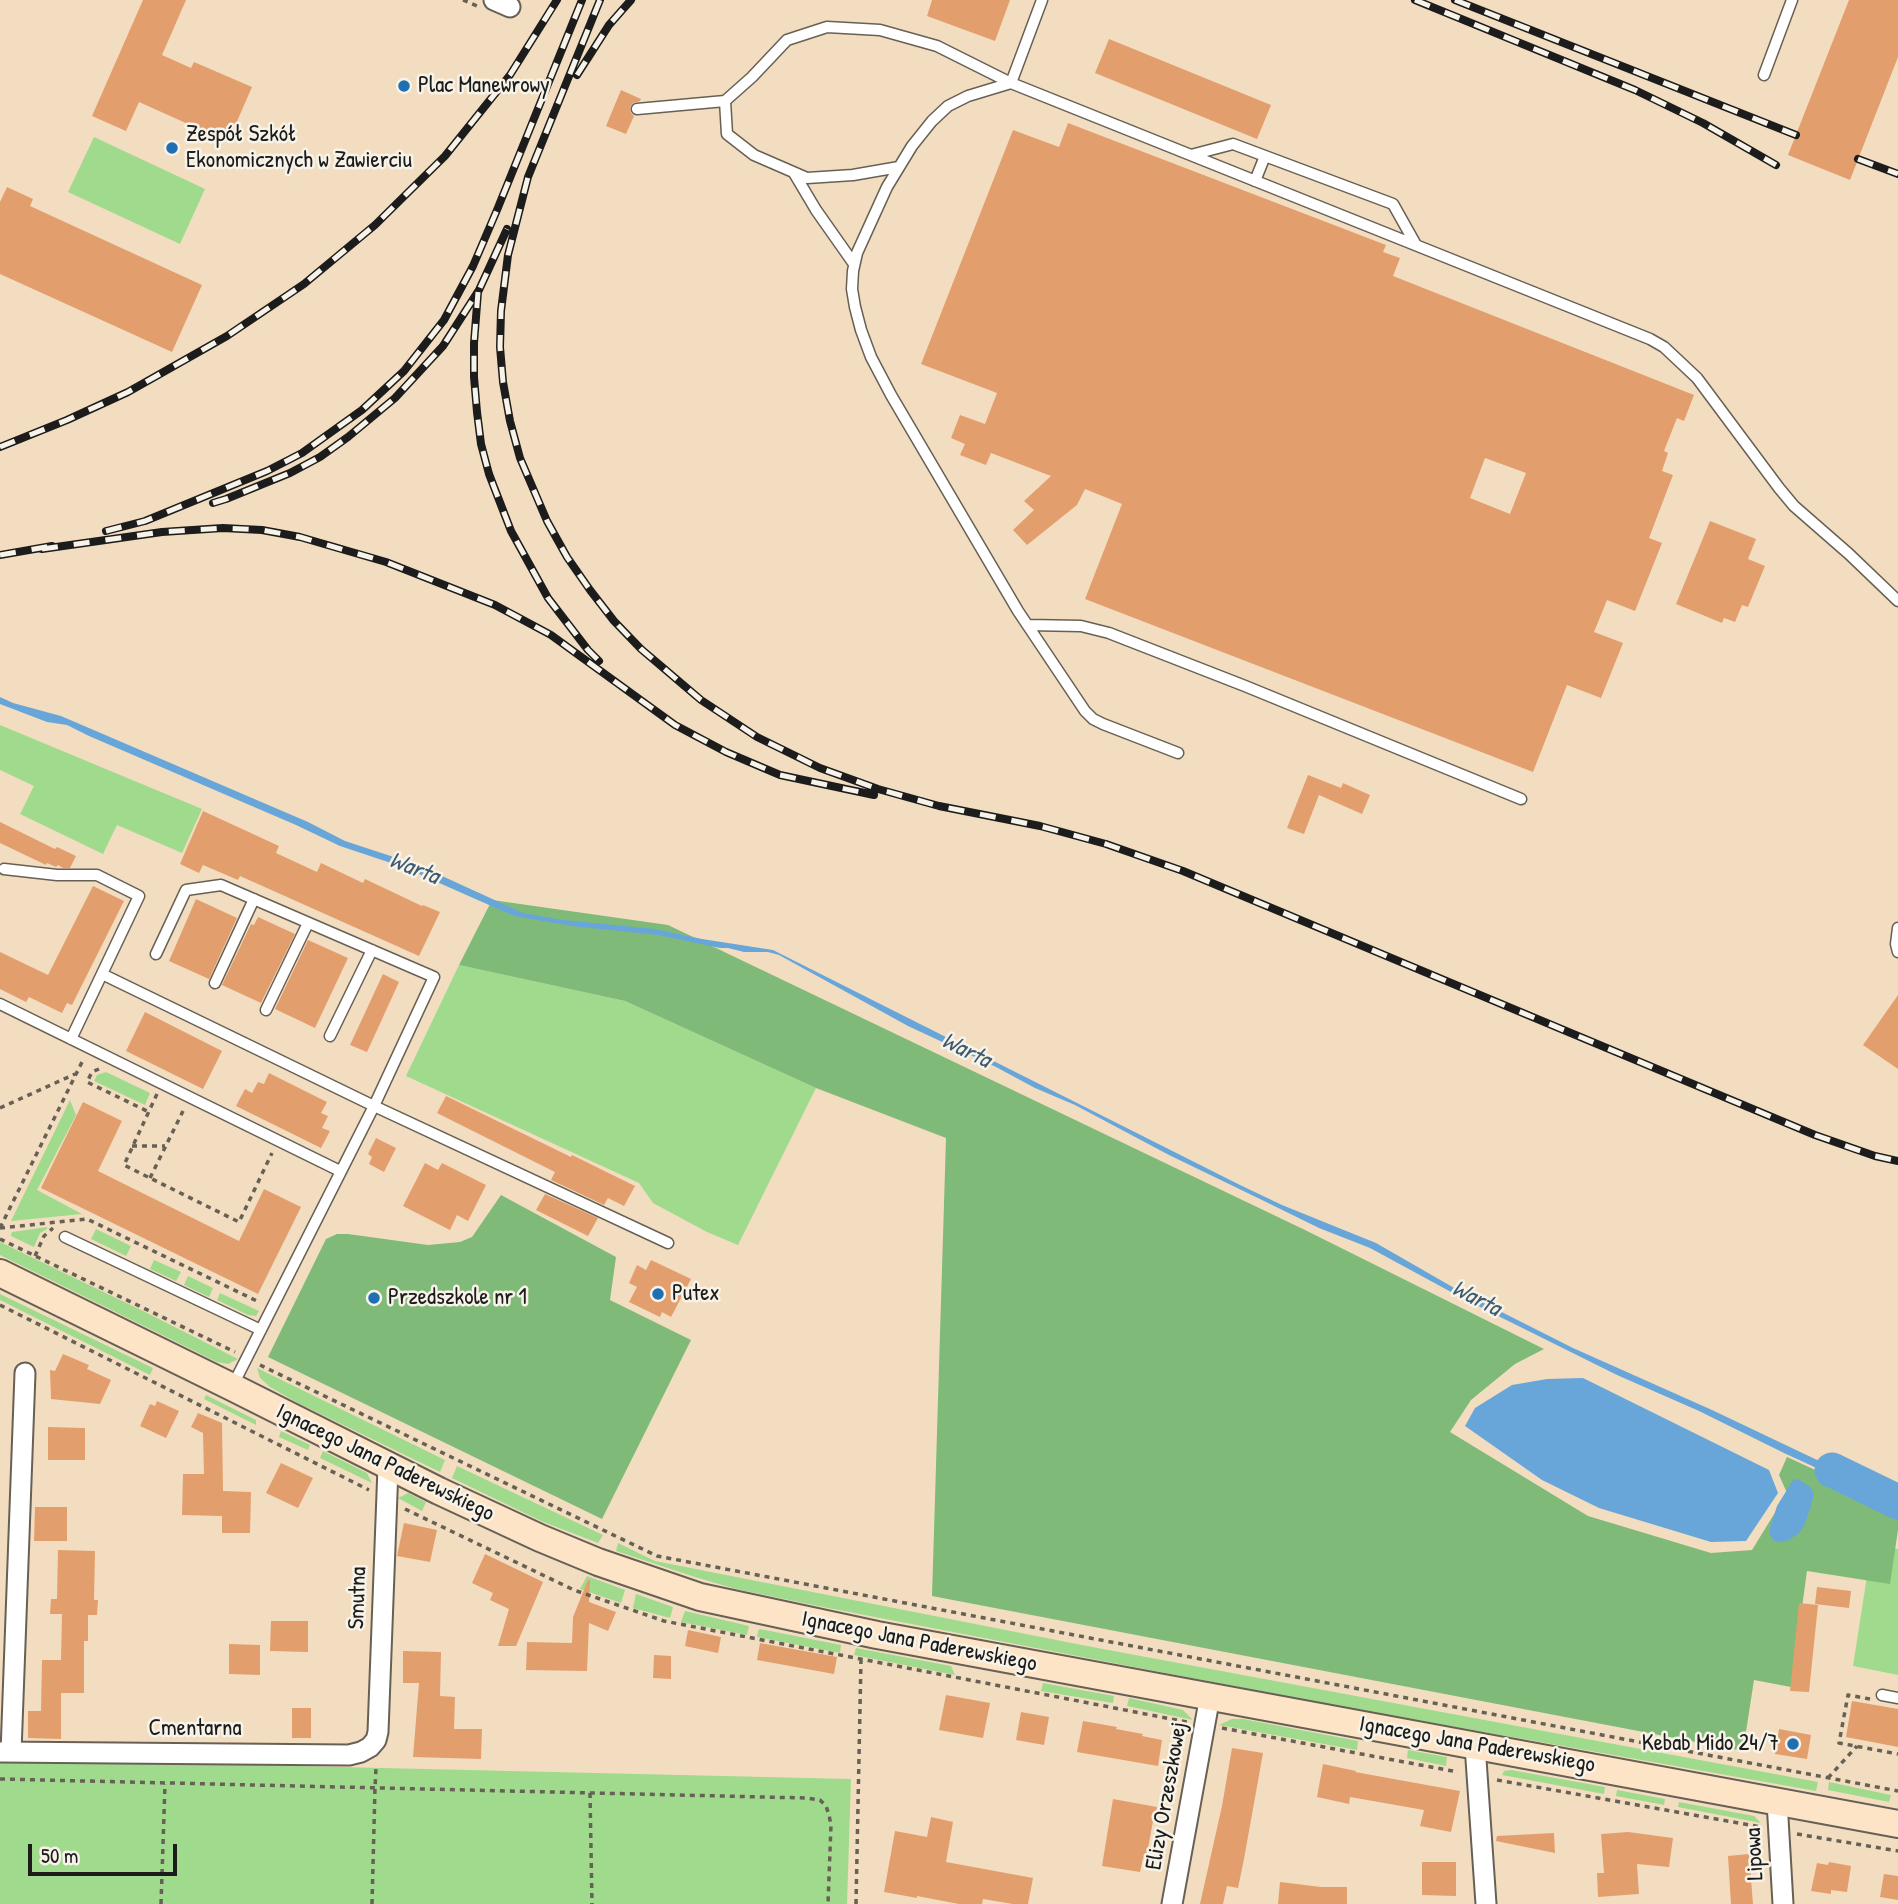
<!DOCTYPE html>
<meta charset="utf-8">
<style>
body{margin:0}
#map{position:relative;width:1898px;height:1904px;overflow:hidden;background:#f3ddc0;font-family:"Patrick Hand",sans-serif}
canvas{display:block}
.scale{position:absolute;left:28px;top:1844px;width:149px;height:32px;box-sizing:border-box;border:4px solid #1c1c1c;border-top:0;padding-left:9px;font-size:21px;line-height:24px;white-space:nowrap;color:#1c1c1c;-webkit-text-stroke:5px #f7f3e8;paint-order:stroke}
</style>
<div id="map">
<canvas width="1898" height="1904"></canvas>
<div class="scale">50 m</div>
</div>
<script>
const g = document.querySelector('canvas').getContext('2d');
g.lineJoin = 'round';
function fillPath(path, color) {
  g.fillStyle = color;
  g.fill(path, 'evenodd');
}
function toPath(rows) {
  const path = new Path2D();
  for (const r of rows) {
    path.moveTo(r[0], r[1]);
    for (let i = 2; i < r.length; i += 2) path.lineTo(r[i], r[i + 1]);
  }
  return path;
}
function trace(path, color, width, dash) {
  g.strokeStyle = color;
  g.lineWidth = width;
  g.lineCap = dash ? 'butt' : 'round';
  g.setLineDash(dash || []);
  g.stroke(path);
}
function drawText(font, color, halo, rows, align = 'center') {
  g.font = font + ' "Patrick Hand",sans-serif';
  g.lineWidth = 5;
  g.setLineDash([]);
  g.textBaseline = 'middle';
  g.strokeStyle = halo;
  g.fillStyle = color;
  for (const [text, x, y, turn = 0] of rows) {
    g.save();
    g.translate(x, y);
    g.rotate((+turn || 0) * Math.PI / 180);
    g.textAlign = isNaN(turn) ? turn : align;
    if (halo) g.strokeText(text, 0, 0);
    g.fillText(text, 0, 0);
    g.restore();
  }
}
const green = toPath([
 [94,137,205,189,180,244,68,192],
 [0,725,202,809,182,853,117,825,103,854,20,814,34,786,0,770],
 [459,965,625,1001,816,1088,738,1245,707,1232,653,1203,639,1183,406,1076],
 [106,1072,150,1093,145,1105,94,1081,97,1075],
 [70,1100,76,1115,37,1190,82,1214,11,1221],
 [47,1227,47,1229,40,1233,34,1247,11,1236,12,1232],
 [96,1229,131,1246,126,1256,91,1239],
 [0,1242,145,1312,238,1359,228,1364,217,1362,0,1255],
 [154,1260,181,1272,176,1281,150,1269],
 [188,1276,213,1288,209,1297,184,1285],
 [220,1293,259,1311,256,1316,248,1315,217,1300],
 [0,1294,153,1368,150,1375,0,1300],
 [257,1368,445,1460,440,1472,298,1403,270,1387,260,1378],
 [206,1395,256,1420,256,1425,204,1399],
 [281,1431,310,1445,308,1450,279,1437],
 [323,1451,367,1473,372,1483,320,1458],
 [457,1466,603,1535,598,1543,541,1521,452,1478],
 [408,1493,426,1502,422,1511,398,1498],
 [618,1543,655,1561,1087,1646,1818,1782,1816,1791,1326,1704,818,1606,736,1589,695,1577,616,1551],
 [1872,1544,1898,1549,1898,1675,1853,1666],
 [587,1576,625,1590,621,1603,580,1589],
 [636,1594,673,1607,670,1618,633,1608],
 [685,1611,749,1626,747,1635,681,1622],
 [760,1629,841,1645,840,1653,757,1637,758,1631],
 [856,1648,951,1666,955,1675,854,1655],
 [1043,1683,1114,1696,1113,1703,1041,1691],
 [1129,1698,1183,1710,1193,1720,1127,1706],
 [1232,1719,1243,1719,1358,1741,1357,1750,1219,1725],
 [1408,1750,1447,1757,1446,1766,1407,1758],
 [0,1759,851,1779,847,1904,0,1904],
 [1511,1770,1605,1787,1604,1794,1502,1775,1504,1771],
 [1829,1782,1891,1795,1889,1802,1828,1790],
 [1617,1790,1665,1799,1664,1805,1616,1796],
 [1679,1802,1754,1816,1761,1823,1678,1807]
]);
const forest = toPath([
 [492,900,668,925,1305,1230,1544,1349,1515,1364,1471,1400,1450,1432,1588,1516,1711,1553,1752,1550,1787,1493,1779,1475,1787,1457,1898,1508,1898,1530,1890,1584,1807,1571,1791,1687,1754,1680,1743,1751,932,1596,946,1138,816,1088,625,1001,459,965],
 [501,1195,616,1257,610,1300,691,1340,602,1519,268,1357,326,1239,337,1234,348,1234,428,1245,460,1242,472,1237]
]);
const water = toPath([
 [0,697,13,703,61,716,308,822,345,841,418,865,523,913,563,920,655,929,702,939,773,950,1240,1185,1282,1205,1376,1243,1456,1289,1573,1348,1712,1410,1876,1488,1873,1494,1784,1453,1699,1411,1617,1375,1464,1299,1370,1248,1319,1228,1262,1200,1169,1155,1075,1105,1035,1088,996,1067,908,1026,779,955,768,952,744,952,728,948,720,948,658,935,571,926,514,916,403,867,340,846,296,825,89,736,67,725,47,722,0,704],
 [1583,1378,1769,1470,1778,1493,1746,1541,1711,1542,1599,1508,1542,1480,1465,1426,1475,1408,1512,1385,1547,1379],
 [1798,1479,1810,1487,1814,1494,1810,1509,1804,1526,1798,1534,1787,1541,1777,1542,1772,1539,1769,1531,1777,1506,1793,1480]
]);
const river = toPath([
 [1832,1470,1898,1502]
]);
const building = toPath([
 [143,0,186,0,162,55,191,68,194,62,252,87,228,142,139,102,126,131,92,116],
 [932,0,1010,0,995,41,927,16],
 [1849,0,1898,0,1898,57,1850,180,1788,155],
 [1109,39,1271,105,1257,139,1095,73],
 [621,90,641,99,640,101,633,103,630,107,631,113,634,116,626,134,606,126],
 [1068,123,1386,245,1383,252,1400,258,1393,276,1694,395,1684,421,1677,418,1664,451,1668,453,1662,471,1673,475,1649,538,1662,543,1635,611,1607,600,1594,632,1623,643,1601,698,1567,685,1533,772,1085,599,1122,504,1085,489,1077,505,1027,545,1013,530,1034,510,1024,501,1051,476,991,453,986,465,960,455,965,444,951,438,960,415,985,424,997,393,921,364,1013,130,1059,147],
 [1485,458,1526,473,1510,514,1470,498],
 [7,187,33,199,30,206,202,285,172,352,0,274,0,202],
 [1710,521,1756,539,1748,559,1765,566,1748,607,1742,605,1735,622,1724,618,1722,623,1676,604],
 [1308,775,1341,788,1343,783,1370,795,1362,814,1319,795,1304,834,1287,828],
 [203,811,279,846,276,853,317,872,321,863,363,883,365,879,422,906,423,905,440,912,419,956,240,876,238,880,203,865,199,873,180,864],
 [0,822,55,849,57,847,76,856,70,868,63,868,58,865,56,867,47,863,46,865,0,843],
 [93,886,124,901,72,1005,67,1003,62,1013,29,997,26,1002,0,989,0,952,48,975],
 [196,899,237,918,209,979,169,961],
 [258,917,295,934,261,1003,222,985,251,924,254,925],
 [308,940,348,958,315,1028,275,1009],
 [383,974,399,982,367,1052,350,1045],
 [1898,995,1898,1069,1863,1045],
 [145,1012,222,1051,203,1089,126,1051],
 [269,1073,327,1102,321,1113,328,1116,322,1128,330,1131,321,1148,236,1106,245,1089,252,1093,258,1082,264,1084],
 [446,1096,571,1157,572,1155,635,1186,624,1206,608,1198,604,1205,551,1180,555,1172,437,1113],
 [83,1102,122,1121,98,1171,239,1241,264,1189,301,1207,258,1294,41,1188],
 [376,1138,396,1148,384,1172,369,1164,372,1157,368,1154],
 [425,1163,438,1170,442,1163,486,1185,468,1221,457,1215,450,1230,403,1206],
 [545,1194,598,1218,588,1236,536,1210],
 [651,1260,691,1279,671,1317,662,1312,660,1317,629,1302,637,1287,629,1283,637,1265,646,1270],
 [63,1354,89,1365,87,1369,111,1380,100,1404,51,1399,50,1370,55,1371],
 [157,1401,179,1411,166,1438,140,1426,150,1404,155,1406],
 [198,1413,222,1423,223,1491,251,1492,250,1533,222,1533,222,1516,182,1515,183,1474,204,1474,203,1433,191,1427],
 [48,1427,85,1428,85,1460,48,1460],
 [281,1463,313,1478,298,1508,266,1493],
 [35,1507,67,1507,67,1541,34,1541],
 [404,1523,437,1530,430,1562,397,1556],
 [58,1550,95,1551,94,1600,98,1600,97,1615,88,1615,88,1641,84,1641,84,1693,61,1693,61,1739,28,1738,28,1711,41,1711,42,1660,61,1660,62,1614,50,1614,51,1599,57,1599],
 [485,1554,543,1582,516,1646,498,1646,509,1609,490,1600,493,1593,472,1583],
 [588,1580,590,1580,589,1602,616,1612,608,1631,589,1623,587,1671,526,1670,527,1642,572,1643,573,1617],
 [1817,1587,1851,1591,1849,1608,1815,1604],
 [1799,1603,1818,1605,1809,1692,1790,1691],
 [271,1621,308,1621,308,1652,270,1651],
 [688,1630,721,1637,718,1653,685,1646],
 [760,1643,837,1657,834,1674,757,1660],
 [229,1644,260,1645,260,1675,229,1674],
 [403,1651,441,1652,440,1696,455,1697,454,1729,482,1729,481,1759,413,1757,419,1683,403,1683],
 [654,1655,671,1656,671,1679,653,1678],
 [946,1695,990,1703,983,1738,939,1730],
 [1852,1701,1898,1709,1898,1747,1846,1737],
 [292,1708,311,1708,311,1738,292,1738],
 [1021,1712,1049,1717,1044,1745,1016,1740],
 [1083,1721,1117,1727,1116,1729,1143,1734,1142,1736,1162,1740,1158,1766,1077,1752],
 [1779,1729,1811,1735,1807,1759,1775,1754],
 [1232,1748,1263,1753,1244,1859,1238,1888,1227,1886,1223,1904,1200,1904,1222,1806],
 [1323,1764,1356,1771,1355,1772,1460,1791,1451,1832,1420,1826,1424,1810,1350,1797,1349,1804,1317,1797],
 [1113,1799,1157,1807,1155,1822,1153,1821,1146,1859,1143,1858,1140,1872,1102,1866],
 [931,1817,953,1822,946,1862,1033,1878,1028,1904,1013,1904,983,1899,982,1904,959,1904,917,1896,917,1898,884,1892,895,1831,927,1837],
 [1628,1832,1673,1838,1669,1867,1637,1864,1639,1894,1598,1897,1597,1873,1604,1873,1601,1834],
 [1554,1833,1555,1853,1496,1841,1497,1836],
 [1749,1854,1753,1904,1731,1904,1728,1856],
 [1422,1862,1456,1862,1456,1896,1422,1895],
 [1829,1862,1851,1866,1847,1892,1831,1890,1831,1894,1811,1891,1817,1863,1828,1865],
 [1884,1874,1898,1876,1898,1900,1880,1897],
 [1280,1882,1321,1887,1347,1887,1347,1904,1278,1904]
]);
const path = toPath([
 [463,0,477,6],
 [99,1069,92,1072,87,1082,149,1112],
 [157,1094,124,1165,150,1178,239,1222,272,1153],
 [0,1108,75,1074],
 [132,1146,165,1146],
 [150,1178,183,1111],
 [0,1228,87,1219,259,1302],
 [0,1228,83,1060],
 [0,1239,235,1352],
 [35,1256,44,1236,53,1228],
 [0,1305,369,1490],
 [260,1365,657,1556,1898,1791],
 [405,1509,574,1590,664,1621,1187,1722],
 [1870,1699,1848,1695,1839,1743,1898,1754],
 [1222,1728,1458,1772],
 [1828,1778,1857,1746],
 [0,1779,806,1798,820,1800,826,1806,829,1815,831,1825,828,1904],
 [1497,1780,1761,1827],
 [590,1793,592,1904],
 [1797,1834,1898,1851],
 [161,1904,165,1784],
 [372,1904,375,1788,376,1768,378,1766],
 [856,1904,861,1659]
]);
const service = toPath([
 [1042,0,1011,83,1650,339,1664,347,1697,378,1779,488,1794,506,1849,554,1898,601],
 [1764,75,1792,0],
 [1011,83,968,96,948,106,932,121,912,146,887,187,857,253,853,271,852,289,855,307,861,330,871,357,891,395,1018,611,1085,711,1093,719,1103,724,1178,753],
 [637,109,725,101],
 [1191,155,1233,144,1393,204,1416,245],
 [899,167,853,175,807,178,754,155,727,134,725,101,752,77,787,40,827,27,880,30,937,46,1011,83],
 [794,173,816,210,854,264],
 [1255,181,1265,156],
 [1028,625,1081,626,1109,633,1245,686,1521,799],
 [4,869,57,875,97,875,139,896,71,1039],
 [1898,928,1896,944,1898,952],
 [156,954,186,890,221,885,434,977,374,1106,232,1387],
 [102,974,374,1106,668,1243],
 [215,983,254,899],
 [0,1004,340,1171],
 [266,1010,308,923],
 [330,1036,372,950],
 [65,1237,261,1330],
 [1882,1695,1898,1698]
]);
const minor = toPath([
 [494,0,510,7],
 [1475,1745,1486,1904],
 [0,1752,349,1755,361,1752,370,1747,376,1740,378,1732,388,1467],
 [11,1752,25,1373],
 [1777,1801,1783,1904],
 [1172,1904,1210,1696]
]);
const secondary = toPath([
 [0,1273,232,1387,439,1491,540,1538,598,1562,700,1597,877,1635,1898,1824]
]);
const rail = toPath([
 [600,0,528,177,508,255,501,311,500,347,503,382,510,421,520,458,547,521,567,557,590,590,614,621,641,649,701,700,757,737,820,768,878,789,939,806,1040,826,1106,844,1183,871,1815,1135,1875,1156,1898,1161],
 [1415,0,1635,90,1703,123,1776,165],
 [1455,0,1796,135],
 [577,75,609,25,631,0],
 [1858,159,1898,174],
 [478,292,474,343,474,377,477,412,481,444,489,474,511,531,548,598,588,650,599,661],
 [0,447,67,420,128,392,227,336,304,284,375,225,445,156,510,75,557,0],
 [213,503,226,499,290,473,320,457,348,437,395,398,443,346,479,290,507,229],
 [106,531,145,521,267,471,302,453,362,410,404,371,444,320,473,266,497,210,582,0],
 [42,549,162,532,223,528,262,530,300,537,386,562,495,605,551,635,675,725,726,752,780,775,874,795],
 [0,555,52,546]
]);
const markers = [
 [404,86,7,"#1f6fb2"],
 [172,148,7,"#1f6fb2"],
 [658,1294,7,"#1f6fb2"],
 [374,1298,7,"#1f6fb2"],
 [1793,1744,7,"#1f6fb2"]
];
const poiNames = [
 ["Plac Manewrowy",418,86],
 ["Zespół Szkół",186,135],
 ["Ekonomicznych w Zawierciu",186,161],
 ["Putex",672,1294],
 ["Przedszkole nr 1",388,1298],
 ["Kebab Mido 24/7",1779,1744,"right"]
];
const streetNames = [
 ["Ignacego Jana Paderewskiego",385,1463,26],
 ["Smutna",358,1598,-88],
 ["Ignacego Jana Paderewskiego",919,1642,11],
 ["Cmentarna",195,1729],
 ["Ignacego Jana Paderewskiego",1477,1745,10],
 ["Elizy Orzeszkowej",1167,1796,-80],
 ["Lipowa",1755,1854,-93]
];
const waterNames = [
 ["Warta",414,869,21],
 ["Warta",966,1051,26],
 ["Warta",1476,1299,27]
];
fillPath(green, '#a0da8d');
fillPath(forest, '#80ba78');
fillPath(water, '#68a6da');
trace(river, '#68a6da', 35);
fillPath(building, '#e39e6d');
trace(service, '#676055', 13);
trace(minor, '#676055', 23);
trace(secondary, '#676055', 30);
trace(path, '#676055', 3.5, [5, 5]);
trace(service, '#fff', 10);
trace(minor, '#fff', 19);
trace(secondary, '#fee4c6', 26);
trace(rail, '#1c1c1c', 8);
trace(rail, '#f7f3e8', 5, [16]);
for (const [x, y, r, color] of markers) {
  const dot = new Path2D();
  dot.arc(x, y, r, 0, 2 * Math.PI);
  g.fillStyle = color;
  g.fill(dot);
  trace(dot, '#f7f3e8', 2.5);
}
drawText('23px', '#1c1c1c', '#f7f3e8', poiNames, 'left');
drawText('23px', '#1c1c1c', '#f7f3e8', streetNames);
drawText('italic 24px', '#3e5a71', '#f7f3e8', waterNames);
</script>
